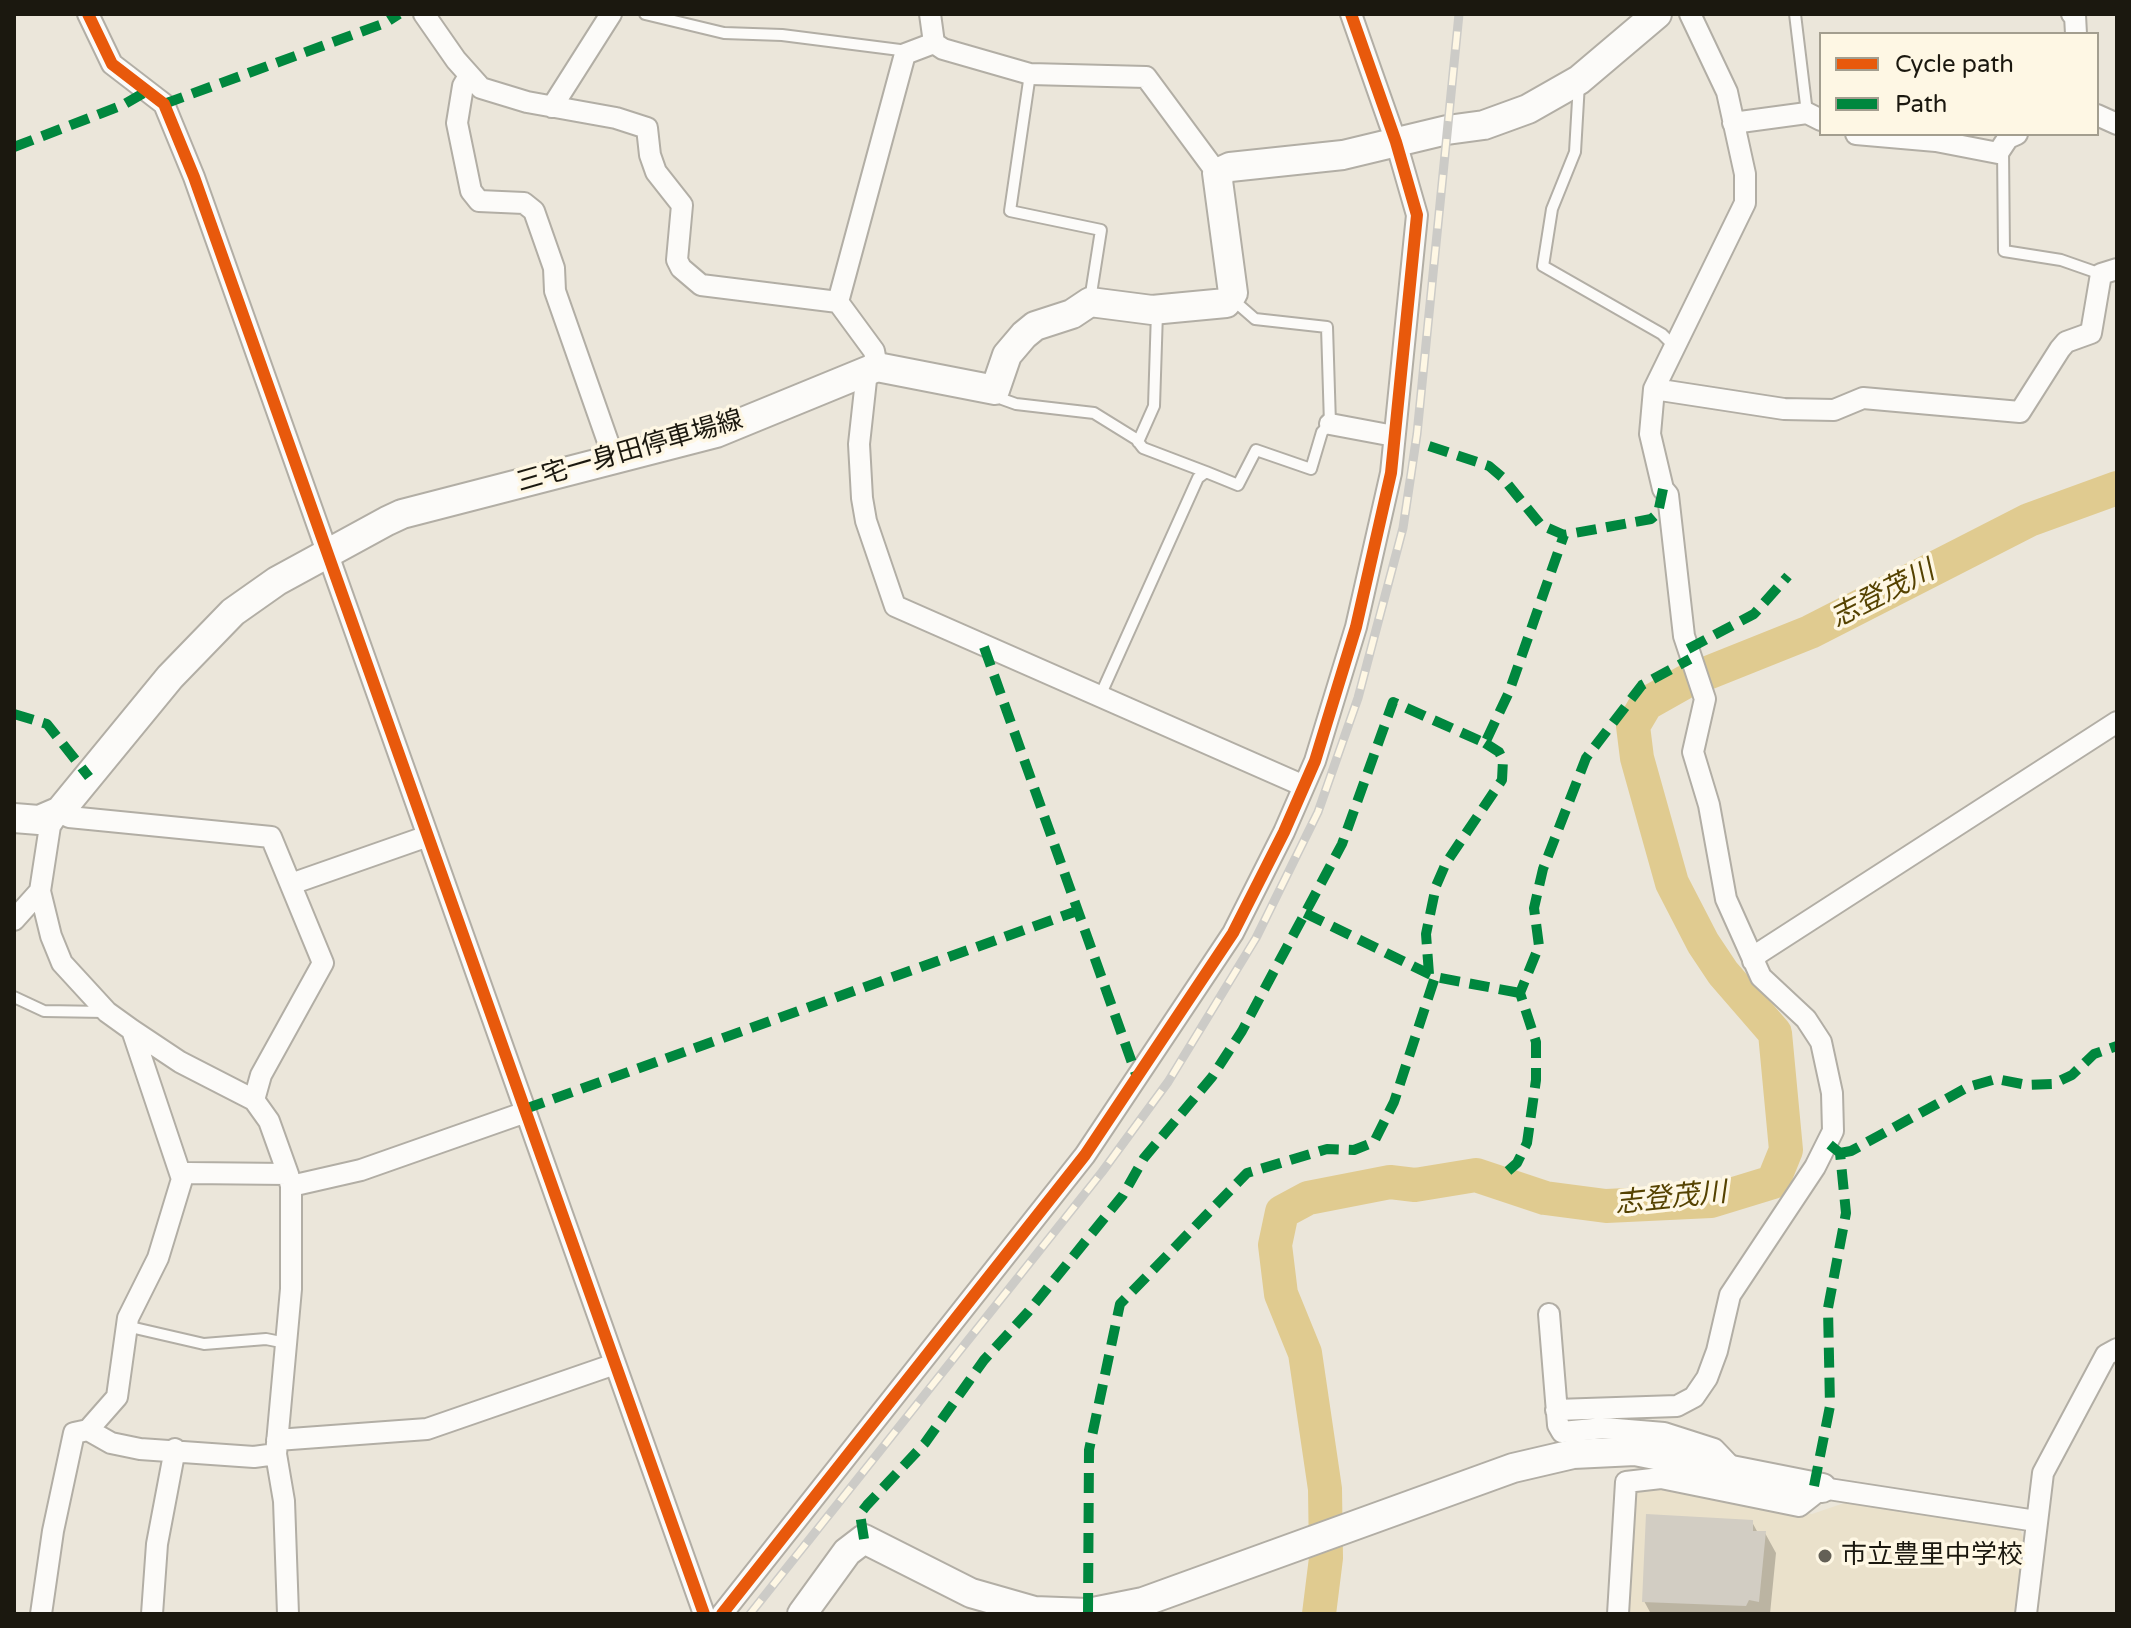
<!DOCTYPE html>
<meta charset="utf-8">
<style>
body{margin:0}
#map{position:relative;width:2131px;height:1628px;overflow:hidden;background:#ebe6da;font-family:"Varela Round",sans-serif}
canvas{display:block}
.frame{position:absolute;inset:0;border:16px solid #1b180f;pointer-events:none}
.legend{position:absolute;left:1819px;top:32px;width:280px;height:104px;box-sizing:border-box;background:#fef7e4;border:2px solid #a39e8f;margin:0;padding:10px 14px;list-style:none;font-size:24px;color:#1b180f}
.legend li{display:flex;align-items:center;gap:16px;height:40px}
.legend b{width:40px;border:2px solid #a39e8f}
</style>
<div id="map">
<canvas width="2131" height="1628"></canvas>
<div class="frame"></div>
<ul class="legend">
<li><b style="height:10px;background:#e8590c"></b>Cycle path</li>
<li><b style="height:10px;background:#00873e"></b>Path</li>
</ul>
</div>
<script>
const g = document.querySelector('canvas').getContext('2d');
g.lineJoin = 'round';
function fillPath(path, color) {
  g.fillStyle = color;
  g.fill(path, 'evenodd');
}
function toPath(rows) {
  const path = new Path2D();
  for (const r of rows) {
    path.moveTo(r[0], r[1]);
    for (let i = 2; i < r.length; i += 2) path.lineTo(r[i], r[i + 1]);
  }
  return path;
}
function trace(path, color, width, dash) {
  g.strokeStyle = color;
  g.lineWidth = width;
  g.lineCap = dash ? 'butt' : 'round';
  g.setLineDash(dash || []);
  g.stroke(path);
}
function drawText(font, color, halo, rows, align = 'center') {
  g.font = font + ' "Varela Round","Noto Sans JP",sans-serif';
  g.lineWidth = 7;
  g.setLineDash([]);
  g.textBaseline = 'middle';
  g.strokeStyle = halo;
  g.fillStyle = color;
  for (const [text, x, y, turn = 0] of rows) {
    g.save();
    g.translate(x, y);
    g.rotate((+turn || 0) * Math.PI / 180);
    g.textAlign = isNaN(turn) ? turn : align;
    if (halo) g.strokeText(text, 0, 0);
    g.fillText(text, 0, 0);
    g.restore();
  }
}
const built = toPath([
 [1671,1485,1812,1514,1853,1500,2018,1525,2023,1537,2016,1614,1625,1614,1631,1496,1641,1486]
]);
const shadow = toPath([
 [1752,1522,1758,1533,1765,1533,1776,1553,1770,1614,1651,1614,1644,1601]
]);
const river = toPath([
 [1319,1614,1326,1558,1325,1489,1305,1353,1281,1294,1275,1245,1282,1212,1308,1198,1390,1182,1415,1185,1476,1175,1545,1198,1606,1206,1711,1201,1773,1182,1786,1150,1775,1033,1723,973,1703,943,1672,883,1637,758,1633,726,1646,704,1685,682,1810,632,2029,520,2117,488]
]);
const building = toPath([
 [1646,1514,1753,1520,1753,1531,1766,1531,1759,1602,1749,1600,1746,1606,1642,1602]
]);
const lane = toPath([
 [645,14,724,33,782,35,900,50,905,54],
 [1795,14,1807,113],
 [1030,74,1010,211,1101,230,1090,300],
 [1579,83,1575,152,1552,209,1543,266,1662,334,1674,346],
 [2003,150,2004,251,2061,260,2101,274],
 [996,391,1002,399,1016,404,1094,413,1136,439,1143,448,1206,472,1198,478,1100,696],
 [1138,442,1154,406,1157,312],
 [1206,472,1238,485,1256,450,1311,469,1322,432,1330,424,1327,327,1255,319,1232,299],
 [14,997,44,1011,105,1012],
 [126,1326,204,1344,266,1339,286,1343]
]);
const street = toPath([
 [88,14,112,64,164,104,194,177,704,1614],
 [424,14,456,60,481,88,527,102,616,118,647,128,650,155,656,172,682,205,677,260,681,268,701,285,838,302],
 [930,14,934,43],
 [2072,14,2075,15,2076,34],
 [469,76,463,86,457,123,471,191,479,201,524,203,534,211,554,268,555,291,614,459],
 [552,107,611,14],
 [2097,115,2117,124],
 [1733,123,1807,113,1821,120],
 [1856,134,1936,141,1998,153,2008,138,2017,134],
 [877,367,874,351,838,302,905,54,934,43,943,49,1030,74,1146,77,1217,173],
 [867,371,859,444,862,498,866,521,895,606,1304,786],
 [1654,389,1784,409,1834,410,1863,398,2020,412,2060,349,2066,342,2091,333,2101,274,2117,269],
 [1330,424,1394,436],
 [291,884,428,836],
 [14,920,40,891],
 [1753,961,1759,953,2117,722],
 [254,1100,261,1075,323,963,271,837,69,817,60,811,50,826,40,891,51,936,62,963,107,1012,132,1030,180,1062,254,1100,269,1121,288,1174,291,1186,291,1289,276,1454,284,1501,288,1614],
 [181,1176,188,1173,288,1174],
 [291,1186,361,1170,526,1112],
 [1549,1314,1558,1425,1562,1432,1604,1428,1664,1433,1714,1449,1735,1471],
 [1556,1410,1677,1406,1694,1397,1707,1378,1717,1351,1730,1295,1815,1167,1833,1131,1832,1093,1821,1042,1806,1019,1761,977,1726,899,1709,805,1693,752,1705,699,1684,636,1668,495,1663,489,1650,434,1654,389,1745,203,1745,174,1727,92,1690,14],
 [88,1430,111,1443,140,1449,254,1457,276,1454],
 [277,1440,427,1429,615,1364],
 [41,1614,53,1531,74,1433,88,1430,117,1397,128,1318,158,1258,182,1179,132,1030],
 [152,1614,157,1544,175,1449],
 [722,1614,1085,1155,1233,933,1284,832,1315,761,1356,627,1391,473,1417,215,1396,142,1351,14],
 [1618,1614,1626,1482,1661,1478,1799,1506,1822,1488,2036,1521],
 [2026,1614,2043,1473,2106,1355,2117,1349]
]);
const secondary = toPath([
 [14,818,39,820,60,811,170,677,233,612,277,581,387,521,402,514,716,433,877,367,995,390,1007,355,1024,335,1035,326,1072,314,1090,302,1152,310,1226,303,1233,293,1217,173,1230,167,1343,155,1447,130,1484,125,1528,109,1579,80,1657,14],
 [802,1614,847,1552,864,1539,971,1593,1034,1611,1088,1613,1143,1602,1513,1468,1573,1454,1635,1451,1822,1488]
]);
const rail = toPath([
 [750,1614,1102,1172,1168,1082,1256,938,1318,812,1358,698,1403,528,1417,434,1459,14]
]);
const quiet = toPath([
 [164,104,385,23,399,14],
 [14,147,123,105,147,91],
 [1429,446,1489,466,1502,477,1541,525,1564,535,1651,519,1658,513,1663,489],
 [984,647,1137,1077],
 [1688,649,1754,614,1788,576],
 [14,714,47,724,89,777],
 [1305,913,1435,977,1520,993],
 [1429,974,1426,934,1436,886,1446,863,1502,780,1503,760,1499,752,1485,743],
 [525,1109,1077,911],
 [1840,1153,1851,1151,1968,1087,1996,1079,2027,1085,2053,1084,2072,1075,2094,1054,2117,1046],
 [1508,1171,1517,1163,1527,1143,1536,1080,1536,1042,1520,993,1539,946,1534,908,1543,869,1586,758,1642,685,1690,659],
 [1814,1486,1830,1406,1828,1308,1846,1213,1840,1153,1829,1144],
 [864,1539,860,1514,867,1505,925,1443,984,1360,1028,1312,1123,1195,1144,1158,1212,1077,1242,1031,1342,844,1393,702,1485,743,1509,692,1564,535],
 [1088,1613,1089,1450,1120,1304,1247,1173,1327,1149,1354,1150,1374,1142,1394,1102,1435,977]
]);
const cycleway = toPath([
 [88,14,112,64,164,104,194,177,704,1614],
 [722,1614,1085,1155,1233,933,1284,832,1315,761,1356,627,1391,473,1417,215,1396,142,1351,14]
]);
const markers = [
 [1825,1556,8,"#646056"]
];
const streetNames = [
 ["三宅一身田停車場線",630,452,-16]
];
const poiNames = [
 ["市立豊里中学校",1841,1556]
];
const waterNames = [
 ["志登茂川",1883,595,-27],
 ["志登茂川",1671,1199,-6]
];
fillPath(built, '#eae1cb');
fillPath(shadow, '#0003');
trace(river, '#e0cb90', 34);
fillPath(building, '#d2cdc3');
trace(lane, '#b2aea5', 14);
trace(street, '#b2aea5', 24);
trace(secondary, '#b2aea5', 32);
trace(lane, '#fcfbf9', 10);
trace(street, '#fcfbf9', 20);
trace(secondary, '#fcfbf9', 28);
trace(rail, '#cccbc7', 9);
trace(rail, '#fef7e4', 6, [18]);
trace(quiet, '#00873e', 10, [20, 10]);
trace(cycleway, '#e8590c', 12);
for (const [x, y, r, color] of markers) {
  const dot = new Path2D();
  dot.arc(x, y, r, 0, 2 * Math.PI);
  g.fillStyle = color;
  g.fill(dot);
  trace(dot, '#fef7e4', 3);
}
drawText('26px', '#1b180f', '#fef7e4', streetNames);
drawText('26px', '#1b180f', '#fef7e4', poiNames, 'left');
drawText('italic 28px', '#554200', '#fef7e4', waterNames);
</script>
